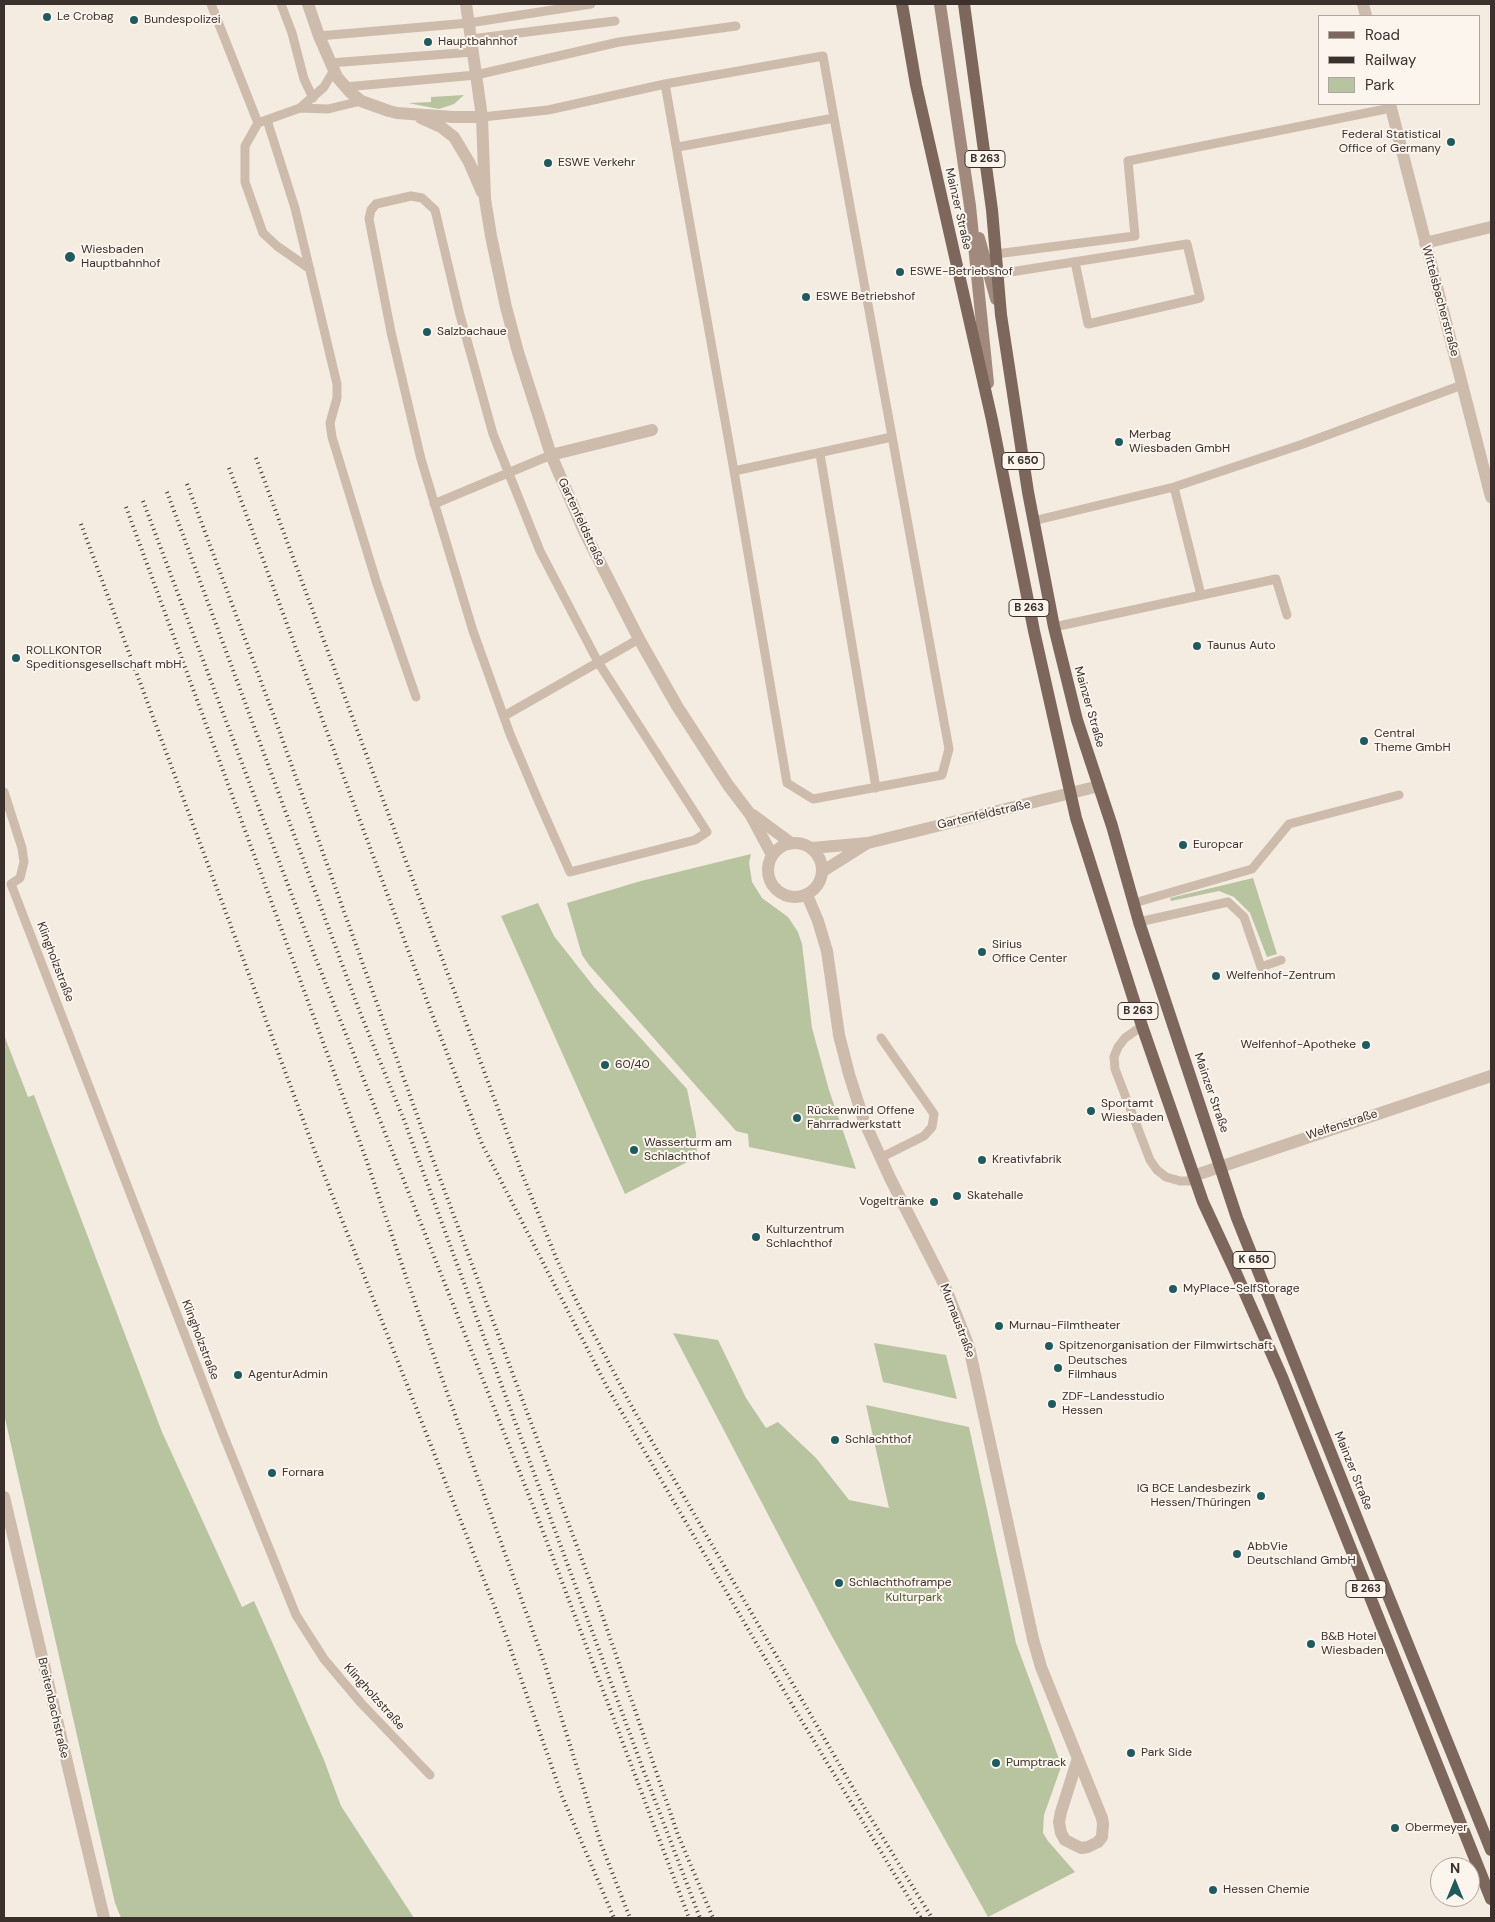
<!DOCTYPE html>
<meta charset="utf-8">
<style>
body{margin:0}
#map{position:relative;width:1495px;height:1922px;overflow:hidden;background:#f4ebe1;font-family:"DM Sans",sans-serif}
canvas{display:block}
.frame{position:absolute;inset:0;border:5px solid #3b302b;pointer-events:none}
.legend{position:absolute;left:1318px;top:15px;width:162px;height:90px;box-sizing:border-box;background:#fbf5ee;border:1px solid #aea6a0;margin:0;padding:6px 9px;list-style:none;font-size:15px;color:#3b302b}
.legend li{display:flex;align-items:center;gap:10px;height:25px}
.legend b{width:25px;border:1px solid #aea6a0}
.north{position:absolute;left:1430px;top:1857px;width:50px;height:50px;box-sizing:border-box;background:#fbf5ee;border:1px solid #aea6a0;border-radius:50%;rotate:0deg;font-size:14px;font-weight:700;line-height:20px;text-align:center;color:#3b302b}
.north::after{content:'';display:block;margin:auto;width:18px;height:22px;background:#1f5a5e;clip-path:polygon(50% 0,100% 100%,50% 72%,0 100%)}
</style>
<div id="map">
<canvas width="1495" height="1922"></canvas>
<div class="frame"></div>
<ul class="legend">
<li><b style="height:6px;background:#7d675c"></b>Road</li>
<li><b style="height:6px;background:#3b302b"></b>Railway</li>
<li><b style="height:14px;background:#b8c4a0"></b>Park</li>
</ul>
<div class="north">N</div>
</div>
<script>
const g = document.querySelector('canvas').getContext('2d');
g.lineJoin = 'round';
function fillPath(path, color) {
  g.fillStyle = color;
  g.fill(path, 'evenodd');
}
function toPath(rows) {
  const path = new Path2D();
  for (const r of rows) {
    if (r.length === 3) {
      path.moveTo(r[0] + r[2], r[1]);
      path.arc(r[0], r[1], r[2], 0, 2 * Math.PI);
      continue;
    }
    path.moveTo(r[0], r[1]);
    for (let i = 2; i < r.length; i += 2) path.lineTo(r[i], r[i + 1]);
  }
  return path;
}
function trace(path, color, width, dash) {
  g.strokeStyle = color;
  g.lineWidth = width;
  g.lineCap = dash ? 'butt' : 'round';
  g.setLineDash(dash || []);
  g.stroke(path);
}
function drawText(font, color, halo, rows, align = 'center') {
  g.font = font + ' "DM Sans",sans-serif';
  g.lineWidth = 4;
  g.setLineDash([]);
  g.textBaseline = 'middle';
  g.strokeStyle = halo;
  g.fillStyle = color;
  for (const [text, x, y, turn = 0] of rows) {
    g.save();
    g.translate(x, y);
    g.rotate((+turn || 0) * Math.PI / 180);
    g.textAlign = isNaN(turn) ? turn : align;
    if (halo) g.strokeText(text, 0, 0);
    g.fillText(text, 0, 0);
    g.restore();
  }
}
const green = toPath([
 [464,95,454,104,439,109,408,103,431,102,431,97],
 [751,854,749,863,752,882,762,898,788,917,798,932,802,944,812,1028,829,1090,856,1169,749,1147,748,1134,736,1131,589,965,582,955,567,903,641,881],
 [1253,878,1277,954,1267,957,1250,913,1234,897,1219,891,1171,901,1170,898],
 [538,903,554,936,594,987,687,1089,696,1133,697,1157,625,1194,501,916],
 [4,1035,28,1097,34,1095,162,1432,242,1607,254,1601,324,1760,341,1806,414,1918,121,1918,115,1903,4,1414],
 [673,1333,718,1340,746,1398,766,1428,778,1422,816,1458,849,1500,889,1508,866,1405,969,1427,1016,1643,1059,1759,1061,1767,1044,1815,1043,1833,1048,1841,1075,1872,988,1917,829,1631],
 [874,1343,946,1355,957,1399,883,1382]
]);
const lane = toPath([
 [211,4,258,123],
 [281,4,292,33,304,79,313,98],
 [319,36,469,23,591,4],
 [471,39,615,21],
 [330,63,473,52],
 [665,84,823,56,834,118],
 [345,87,476,75,619,42,736,26],
 [300,108,328,109,361,101],
 [482,117,548,110,665,84,734,471,892,437],
 [267,120,295,208,337,384,337,398,330,423,332,437,377,584,416,697],
 [678,147,834,118,949,749,942,775,813,799,787,783,734,471],
 [411,196,422,198,435,210,460,315,493,434,540,551,598,662,707,832,695,840,570,872,538,800,510,734,473,631,421,459,391,332,369,219,371,210,376,204,411,196],
 [996,254,1135,236,1128,161,1391,108],
 [310,269,277,246,263,233,245,182,245,146,258,123,300,108,324,87,334,70],
 [998,274,1187,244,1200,298,1088,324,1075,262],
 [820,454,876,788],
 [1174,487,1201,595],
 [434,504,551,455],
 [1033,521,1174,487,1303,444,1462,385],
 [1054,627,1276,579,1287,615],
 [504,716,639,639],
 [4,792,22,848,24,862,20,878,11,884],
 [11,884,223,1434,296,1615,324,1659,361,1703,430,1775],
 [1134,903,1252,869,1289,824,1399,795],
 [1139,922,1228,902,1244,917,1261,967,1281,960],
 [1142,1026,1125,1038,1118,1047,1114,1057,1115,1069,1150,1160,1157,1170,1166,1177,1180,1181,1195,1181],
 [881,1038,934,1114,932,1127,924,1136,882,1157]
]);
const street = toPath([
 [308,4,319,36,337,77,350,92,361,101,389,111,397,113,453,117,482,117],
 [466,4,482,117,485,199,491,236,506,307,518,352,551,455,584,531,639,639,677,706,728,785,750,814,772,855],
 [1363,4,1366,16],
 [1390,104,1491,497],
 [421,118,441,127,454,137,469,162,482,192],
 [1425,243,1491,227],
 [551,455,652,430],
 [753,815,791,843],
 [795,870,27],
 [812,848,868,843,1099,786],
 [823,871,866,844],
 [807,895,818,921,827,951,839,1035,849,1074,864,1121,890,1178,944,1284,969,1347,1033,1639,1041,1667,1102,1818,1103,1824,1102,1837,1098,1842,1088,1847,1081,1848,1065,1840,1061,1833,1059,1822,1061,1812,1078,1758],
 [1193,1176,1491,1076],
 [4,1497,104,1918]
]);
const secondary = toPath([
 [940,4,970,206,988,383],
 [979,238,996,299]
]);
const primary = toPath([
 [902,4,916,85,992,420,1034,631,1076,818,1142,1026,1203,1202,1236,1273,1282,1377,1491,1899],
 [964,4,992,210,1001,315,1028,492,1054,627,1077,720,1112,826,1139,922,1237,1218,1362,1531,1491,1850]
]);
const rail = toPath([
 [256,458,523,1176,557,1260,577,1302,632,1407,867,1812,932,1918],
 [229,468,427,1001,482,1144,607,1387,797,1713,921,1918],
 [187,484,275,719,432,1157,597,1600,678,1835,713,1918],
 [167,492,359,1010,404,1120,641,1764,700,1918],
 [143,501,314,954,539,1521,689,1918],
 [126,507,366,1159,416,1306,544,1662,601,1844,630,1918],
 [81,524,314,1149,505,1633,562,1796,614,1918]
]);
const markers = [
 [47,17,5,"#1f5a5e"],
 [134,20,5,"#1f5a5e"],
 [428,42,5,"#1f5a5e"],
 [1451,142,5,"#1f5a5e"],
 [548,163,5,"#1f5a5e"],
 [70,257,6,"#1f5a5e"],
 [900,272,5,"#1f5a5e"],
 [806,297,5,"#1f5a5e"],
 [427,332,5,"#1f5a5e"],
 [1119,442,5,"#1f5a5e"],
 [1197,646,5,"#1f5a5e"],
 [16,658,5,"#1f5a5e"],
 [1364,741,5,"#1f5a5e"],
 [1183,845,5,"#1f5a5e"],
 [982,952,5,"#1f5a5e"],
 [1216,976,5,"#1f5a5e"],
 [1366,1045,5,"#1f5a5e"],
 [605,1065,5,"#1f5a5e"],
 [1091,1111,5,"#1f5a5e"],
 [797,1118,5,"#1f5a5e"],
 [634,1150,5,"#1f5a5e"],
 [982,1160,5,"#1f5a5e"],
 [957,1196,5,"#1f5a5e"],
 [934,1202,5,"#1f5a5e"],
 [756,1237,5,"#1f5a5e"],
 [1173,1289,5,"#1f5a5e"],
 [999,1326,5,"#1f5a5e"],
 [1049,1346,5,"#1f5a5e"],
 [1058,1368,5,"#1f5a5e"],
 [238,1375,5,"#1f5a5e"],
 [1052,1404,5,"#1f5a5e"],
 [835,1440,5,"#1f5a5e"],
 [272,1473,5,"#1f5a5e"],
 [1261,1496,5,"#1f5a5e"],
 [1237,1554,5,"#1f5a5e"],
 [839,1583,5,"#1f5a5e"],
 [1311,1644,5,"#1f5a5e"],
 [1131,1753,5,"#1f5a5e"],
 [996,1763,5,"#1f5a5e"],
 [1395,1828,5,"#1f5a5e"],
 [1213,1890,5,"#1f5a5e"]
];
const shields = [
 [985,159,40],
 [1023,461,42],
 [1029,608,40],
 [1138,1011,40],
 [1254,1260,42],
 [1366,1589,40]
];
const shieldNames = [
 ["B 263",985,159],
 ["K 650",1023,461],
 ["B 263",1029,608],
 ["B 263",1138,1011],
 ["K 650",1254,1260],
 ["B 263",1366,1589]
];
const poiNames = [
 ["Le Crobag",57,17],
 ["Bundespolizei",144,20],
 ["Hauptbahnhof",438,42],
 ["Federal Statistical",1441,135,"right"],
 ["Office of Germany",1441,149,"right"],
 ["ESWE Verkehr",558,163],
 ["Wiesbaden",81,250],
 ["Hauptbahnhof",81,264],
 ["ESWE-Betriebshof",910,272],
 ["ESWE Betriebshof",816,297],
 ["Salzbachaue",437,332],
 ["Merbag",1129,435],
 ["Wiesbaden GmbH",1129,449],
 ["Taunus Auto",1207,646],
 ["ROLLKONTOR",26,651],
 ["Speditionsgesellschaft mbH",26,665],
 ["Central",1374,734],
 ["Theme GmbH",1374,748],
 ["Europcar",1193,845],
 ["Sirius",992,945],
 ["Office Center",992,959],
 ["Welfenhof-Zentrum",1226,976],
 ["Welfenhof-Apotheke",1356,1045,"right"],
 ["60/40",615,1065],
 ["Sportamt",1101,1104],
 ["Wiesbaden",1101,1118],
 ["Rückenwind Offene",807,1111],
 ["Fahrradwerkstatt",807,1125],
 ["Wasserturm am",644,1143],
 ["Schlachthof",644,1157],
 ["Kreativfabrik",992,1160],
 ["Skatehalle",967,1196],
 ["Vogeltränke",924,1202,"right"],
 ["Kulturzentrum",766,1230],
 ["Schlachthof",766,1244],
 ["MyPlace-SelfStorage",1183,1289],
 ["Murnau-Filmtheater",1009,1326],
 ["Spitzenorganisation der Filmwirtschaft",1059,1346],
 ["Deutsches",1068,1361],
 ["Filmhaus",1068,1375],
 ["AgenturAdmin",248,1375],
 ["ZDF-Landesstudio",1062,1397],
 ["Hessen",1062,1411],
 ["Schlachthof",845,1440],
 ["Fornara",282,1473],
 ["IG BCE Landesbezirk",1251,1489,"right"],
 ["Hessen/Thüringen",1251,1503,"right"],
 ["AbbVie",1247,1547],
 ["Deutschland GmbH",1247,1561],
 ["Schlachthoframpe",849,1583],
 ["B&B Hotel",1321,1637],
 ["Wiesbaden",1321,1651],
 ["Park Side",1141,1753],
 ["Pumptrack",1006,1763],
 ["Obermeyer",1405,1828],
 ["Hessen Chemie",1223,1890]
];
const streetNames = [
 ["Mainzer Straße",958,209,77],
 ["Wittelsbacherstraße",1440,301,75],
 ["Gartenfeldstraße",581,522,65],
 ["Mainzer Straße",1089,707,74],
 ["Gartenfeldstraße",984,815,-13],
 ["Klingholzstraße",55,962,69],
 ["Mainzer Straße",1211,1093,71],
 ["Welfenstraße",1342,1125,-18],
 ["Murnaustraße",957,1321,69],
 ["Klingholzstraße",200,1340,69],
 ["Mainzer Straße",1353,1471,68],
 ["Klingholzstraße",374,1697,48],
 ["Breitenbachstraße",53,1708,77]
];
const parkNames = [
 ["Kulturpark",914,1598]
];
fillPath(green, '#b8c4a0');
trace(lane, '#cdbbac', 9);
trace(street, '#cdbbac', 12);
trace(secondary, '#a18a7d', 12);
trace(primary, '#7d675c', 12);
trace(rail, '#3b302b', 4, [1, 4]);
for (const [x, y, r, color] of markers) {
  const dot = new Path2D();
  dot.arc(x, y, r, 0, 2 * Math.PI);
  g.fillStyle = color;
  g.fill(dot);
  trace(dot, '#fbf5ee', 2);
}
for (const [x, y, w] of shields) {
  const box = new Path2D();
  box.roundRect(x - w / 2, y - 8.5, w, 17, 4);
  g.fillStyle = '#fbf5ee';
  g.fill(box);
  trace(box, '#3b302b', 1);
}
drawText('bold 11px', '#3b302b', null, shieldNames);
drawText('12px', '#3b302b', '#fbf5ee', poiNames, 'left');
drawText('12px', '#3b302b', '#fbf5ee', streetNames);
drawText('12px', '#4a5a2e', '#fbf5ee', parkNames);
</script>
